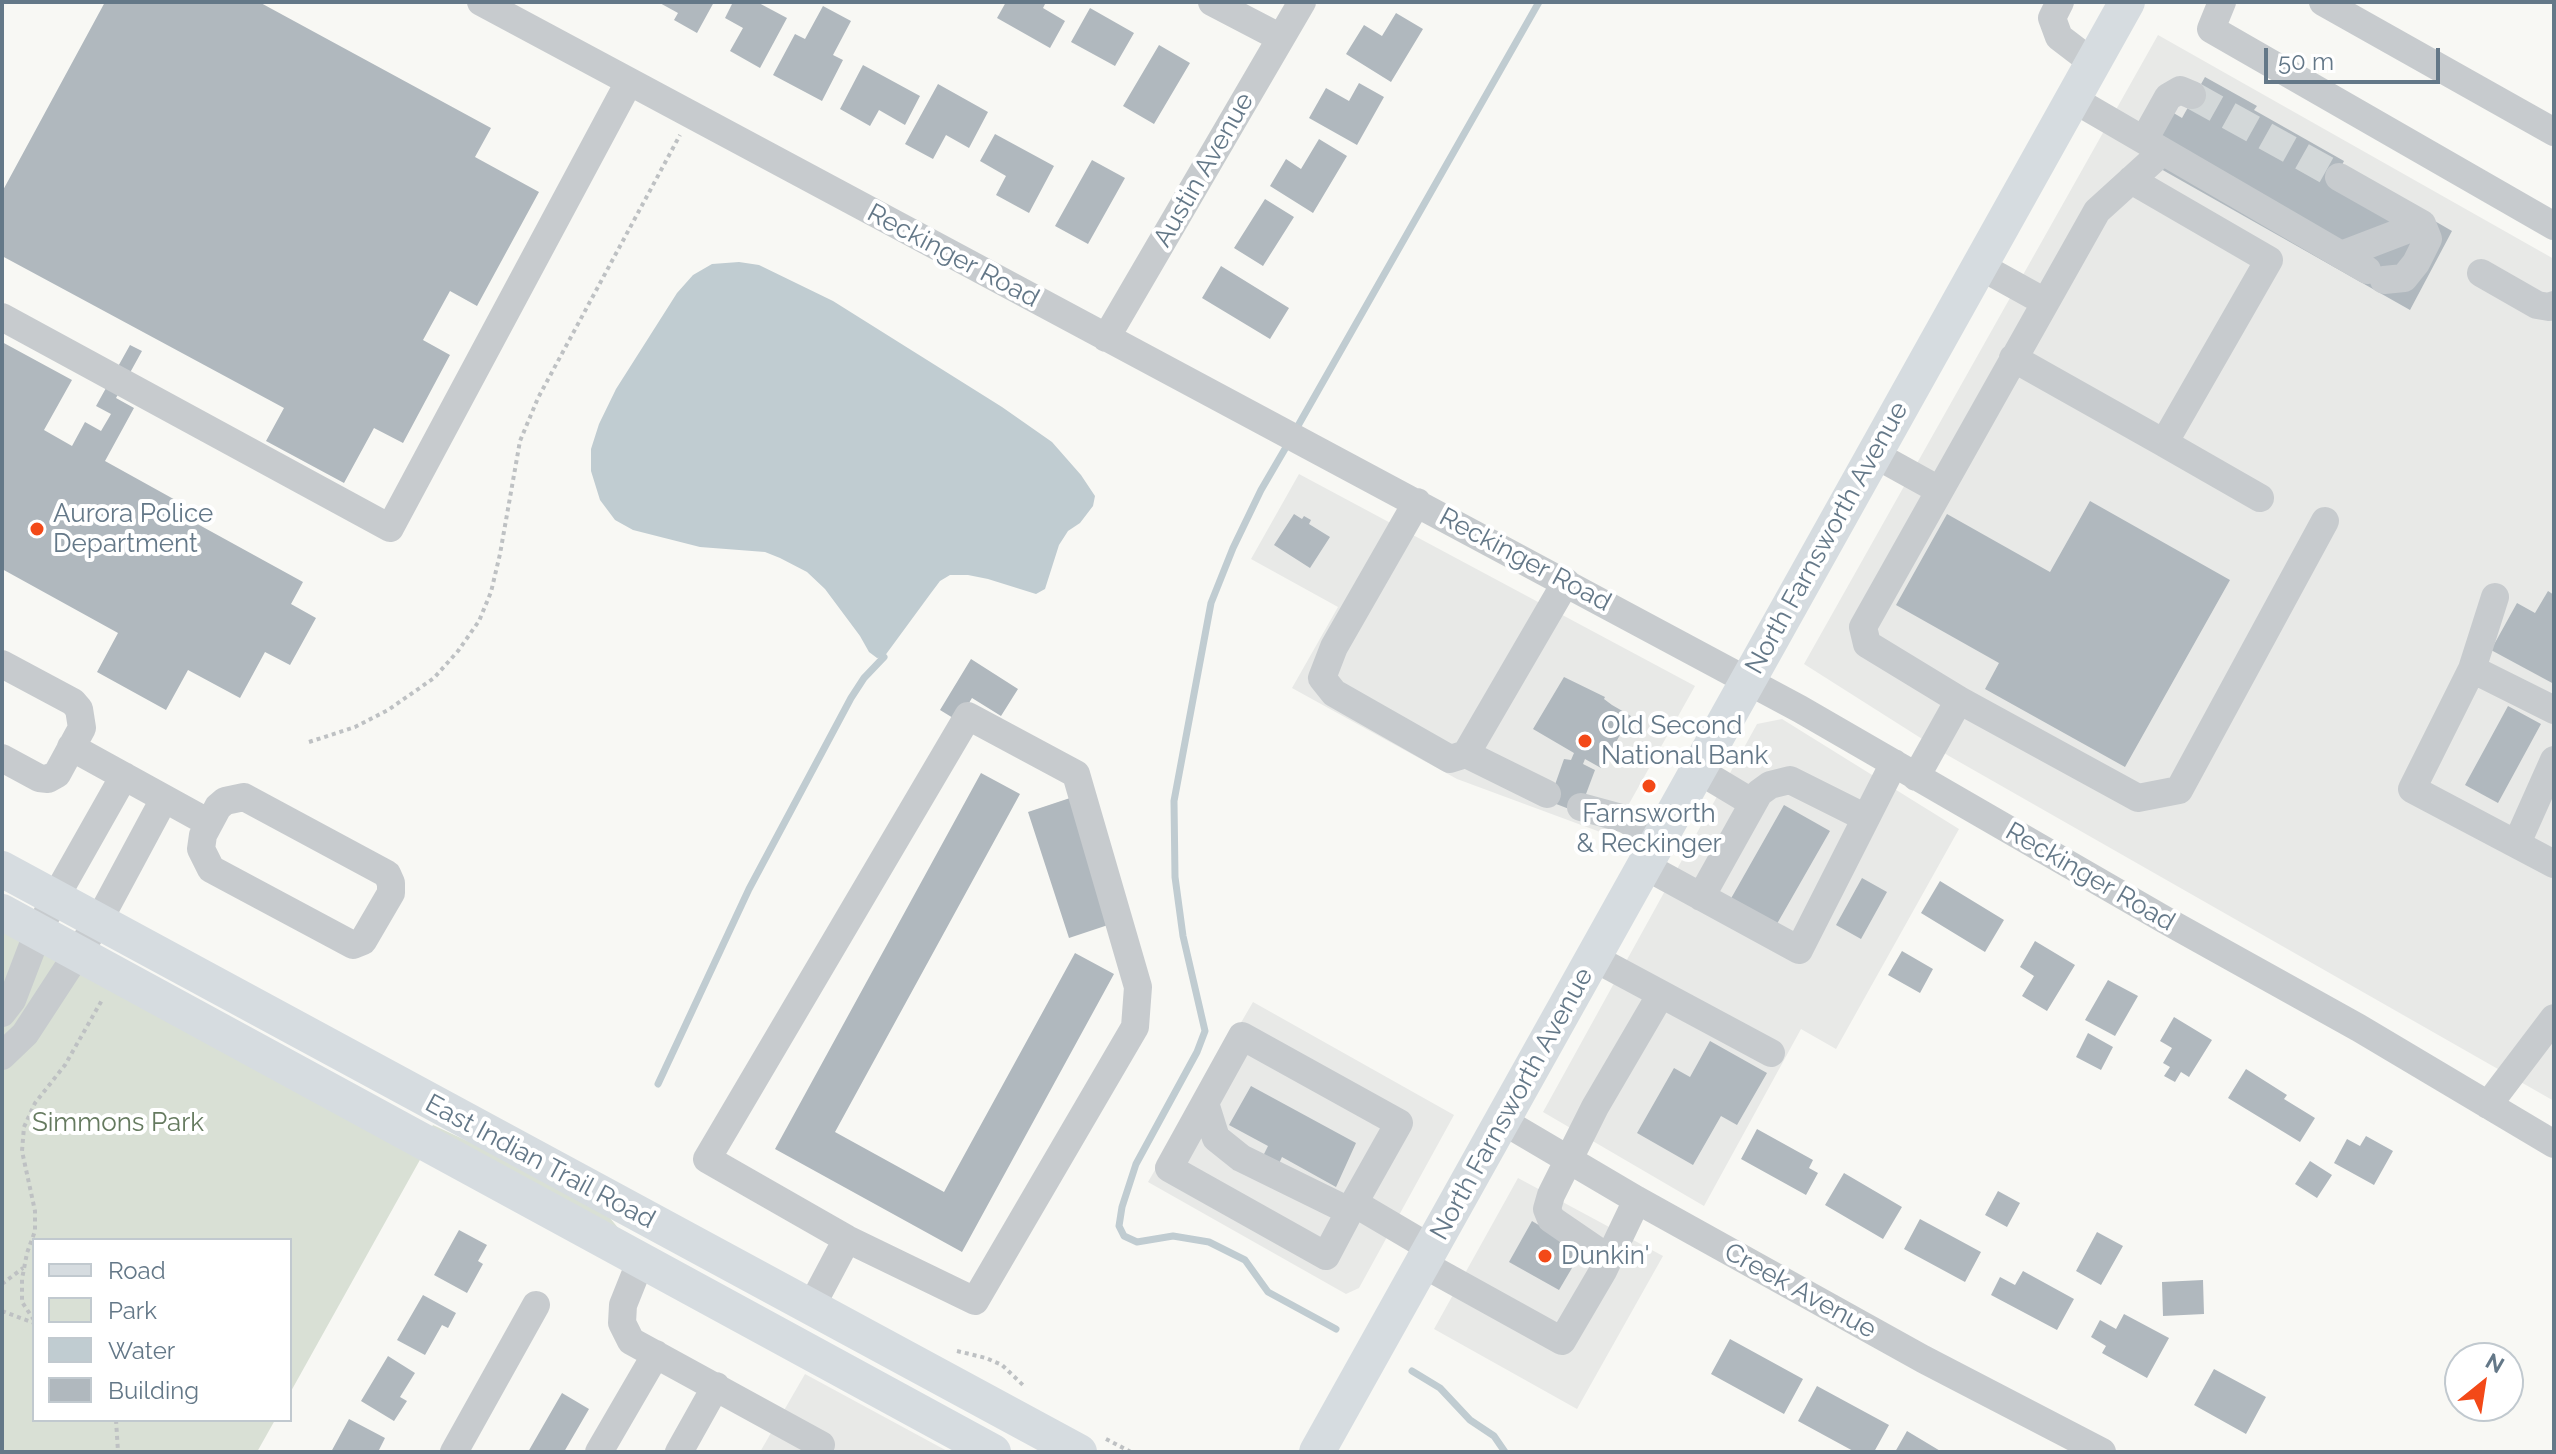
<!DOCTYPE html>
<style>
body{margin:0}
#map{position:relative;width:2556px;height:1454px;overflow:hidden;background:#f8f8f4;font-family:Raleway,sans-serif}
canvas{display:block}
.frame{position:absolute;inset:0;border:4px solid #647888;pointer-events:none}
.legend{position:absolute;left:32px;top:1238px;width:260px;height:184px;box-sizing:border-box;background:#fff;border:2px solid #c1c9cf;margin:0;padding:10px 14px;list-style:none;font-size:24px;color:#647888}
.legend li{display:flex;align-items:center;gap:16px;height:40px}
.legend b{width:40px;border:2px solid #c1c9cf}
.north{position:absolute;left:2444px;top:1342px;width:80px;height:80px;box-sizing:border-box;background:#fff;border:2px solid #c1c9cf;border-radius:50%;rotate:30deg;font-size:22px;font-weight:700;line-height:32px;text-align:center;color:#647888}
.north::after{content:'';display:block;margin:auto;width:28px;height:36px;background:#f34918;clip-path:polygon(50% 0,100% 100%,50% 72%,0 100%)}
.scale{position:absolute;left:2264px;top:48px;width:176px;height:36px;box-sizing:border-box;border:4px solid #647888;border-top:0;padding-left:10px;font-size:24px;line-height:28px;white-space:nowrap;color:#647888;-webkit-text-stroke:6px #fff;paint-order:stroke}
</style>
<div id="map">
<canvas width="2556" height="1454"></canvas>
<div class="frame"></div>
<ul class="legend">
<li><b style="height:10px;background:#d6dce0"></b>Road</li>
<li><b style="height:22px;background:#d9e0d5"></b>Park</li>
<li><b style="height:22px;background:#c0ccd1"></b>Water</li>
<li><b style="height:22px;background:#b0b8be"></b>Building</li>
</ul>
<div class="north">N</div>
<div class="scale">50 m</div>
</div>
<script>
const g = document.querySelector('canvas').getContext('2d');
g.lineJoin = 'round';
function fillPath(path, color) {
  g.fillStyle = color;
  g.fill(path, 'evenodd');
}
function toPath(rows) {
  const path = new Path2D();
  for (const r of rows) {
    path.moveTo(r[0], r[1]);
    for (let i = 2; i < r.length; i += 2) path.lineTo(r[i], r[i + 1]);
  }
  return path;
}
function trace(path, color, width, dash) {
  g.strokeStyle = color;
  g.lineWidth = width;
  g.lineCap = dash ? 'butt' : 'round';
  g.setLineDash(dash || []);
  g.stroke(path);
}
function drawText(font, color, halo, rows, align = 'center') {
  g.font = font + ' Raleway,sans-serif';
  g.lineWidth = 8;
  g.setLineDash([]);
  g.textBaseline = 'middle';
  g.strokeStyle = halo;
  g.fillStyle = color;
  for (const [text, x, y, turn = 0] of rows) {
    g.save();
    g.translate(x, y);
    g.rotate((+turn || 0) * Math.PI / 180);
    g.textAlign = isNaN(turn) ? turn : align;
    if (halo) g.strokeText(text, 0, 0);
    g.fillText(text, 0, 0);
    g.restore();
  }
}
const built = toPath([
 [2158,35,2554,259,2554,1101,1949,756,1804,664],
 [1299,474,1695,686,1611,836,1457,779,1292,688,1338,607,1251,559],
 [1782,719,1959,829,1836,1049,1801,1029,1704,1206,1543,1112,1757,724],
 [1253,1002,1454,1115,1359,1288,1346,1294,1148,1182],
 [1518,1178,1663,1256,1577,1409,1434,1329],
 [805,1374,949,1452,760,1452]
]);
const green = toPath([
 [2,928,421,1158,290,1393,290,1240,34,1240,34,1420,275,1420,257,1452,2,1452],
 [433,1125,489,1151,610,1218,619,1229,430,1129]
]);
const water = toPath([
 [739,262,759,265,833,301,1002,407,1052,442,1081,475,1095,496,1093,506,1080,523,1068,531,1059,545,1045,589,1036,594,988,579,968,575,950,575,940,581,931,593,884,657,877,658,869,652,860,636,825,589,807,572,780,558,765,552,700,547,633,530,615,520,600,500,591,471,591,449,599,424,616,389,677,293,693,275,712,264]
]);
const stream = toPath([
 [1295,431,1539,2],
 [1289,442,1261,490,1233,548,1211,603,1174,801,1175,877,1183,936,1205,1031,1197,1052,1136,1164,1122,1207,1119,1226,1124,1236,1137,1242,1173,1236,1209,1242,1245,1260,1268,1292,1336,1329],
 [658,1084,749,889,851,698,864,678,884,657],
 [1412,1371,1440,1388,1470,1420,1494,1436,1505,1452]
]);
const building = toPath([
 [105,2,259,2,491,128,475,157,539,192,477,306,450,291,423,340,450,355,403,443,374,428,344,483,266,441,284,408,2,256,2,192],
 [658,2,714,2,697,33,674,20,678,13],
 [733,2,757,2,787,18,760,68,730,51,743,28,725,18],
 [1006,2,1046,2,1043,8,1065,21,1050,48,997,18],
 [823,6,851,21,833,55,843,60,822,101,773,75,795,34,805,39],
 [1090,8,1134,33,1115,66,1071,42],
 [1396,13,1423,29,1391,82,1346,54,1364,25,1382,36],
 [1159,45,1190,63,1154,124,1123,106],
 [863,65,920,96,905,125,879,110,870,126,840,109],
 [2205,77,2257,106,2254,110,2344,161,2341,167,2452,231,2410,310,2145,160,2172,112,2182,118],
 [1359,83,1384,97,1357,145,1309,118,1326,88,1349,101],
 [938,84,988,112,969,148,946,135,933,159,905,144],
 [995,134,1054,166,1029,213,996,195,1006,176,980,161],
 [1319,139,1347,156,1313,213,1270,186,1286,159,1301,169],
 [1092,160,1125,178,1088,244,1055,226],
 [1265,199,1294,217,1263,266,1234,248],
 [1221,266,1289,308,1270,339,1202,298],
 [2,342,72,380,44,430,72,446,85,422,101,431,111,414,96,406,130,345,142,351,116,398,134,408,105,461,197,512,192,521,303,582,291,604,316,618,290,665,265,652,240,698,188,670,166,710,97,672,118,633,2,569],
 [2090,501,2230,580,2125,767,1985,689,1999,663,1896,605,1947,514,2050,572],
 [1294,514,1302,519,1304,516,1311,520,1309,524,1330,537,1310,568,1274,545],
 [2548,591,2554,595,2554,684,2491,650,2517,603,2535,613],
 [971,659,1018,689,1001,716,972,698,958,721,940,710],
 [1564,677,1605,697,1604,699,1612,705,1631,716,1601,768,1585,759,1583,764,1595,770,1580,810,1577,812,1551,802,1550,799,1564,759,1571,760,1574,753,1533,729],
 [2508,706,2541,724,2498,803,2465,785],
 [981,773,1020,794,835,1132,944,1192,1075,953,1114,974,962,1252,775,1149],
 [1070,798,1111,924,1069,938,1028,812],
 [1784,805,1830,831,1774,929,1729,902],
 [1862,878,1887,892,1861,939,1836,925],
 [1940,881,2004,920,1985,952,1921,913],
 [2035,941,2075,965,2047,1011,2022,996,2034,976,2020,967],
 [1902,951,1933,969,1920,993,1888,975],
 [2108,980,2138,996,2115,1036,2085,1020],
 [2174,1017,2212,1040,2189,1077,2181,1072,2175,1082,2164,1076,2170,1067,2163,1063,2172,1048,2160,1041],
 [2088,1033,2113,1047,2101,1070,2076,1057],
 [1710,1041,1767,1073,1737,1125,1721,1116,1693,1165,1637,1133,1674,1068,1690,1077],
 [2246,1069,2287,1095,2284,1099,2315,1118,2300,1142,2228,1098],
 [1251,1086,1356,1143,1336,1187,1282,1157,1276,1170,1260,1162,1268,1146,1229,1125],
 [1757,1129,1813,1160,1809,1168,1818,1173,1806,1195,1741,1159],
 [2366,1136,2393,1151,2374,1185,2334,1163,2347,1139,2360,1146],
 [2310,1161,2332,1175,2317,1198,2295,1184],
 [1844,1173,1902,1207,1883,1239,1825,1205],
 [1998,1191,2020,1203,2007,1227,1985,1215],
 [1920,1219,1981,1252,1965,1282,1904,1249],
 [1532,1221,1582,1251,1559,1290,1509,1262],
 [459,1230,487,1245,478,1261,483,1264,467,1293,434,1275],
 [2097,1232,2123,1246,2101,1285,2076,1271],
 [2023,1271,2074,1299,2057,1330,1991,1295,2000,1277,2015,1285],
 [2203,1280,2204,1314,2163,1316,2162,1282],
 [423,1295,456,1313,448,1328,442,1325,425,1355,397,1340],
 [2124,1314,2169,1338,2147,1378,2102,1353,2106,1346,2091,1337,2100,1320,2116,1329],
 [1730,1339,1803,1379,1784,1414,1711,1374],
 [388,1356,415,1373,400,1397,407,1401,394,1421,361,1401],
 [2214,1369,2266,1397,2246,1434,2194,1405],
 [1817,1386,1889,1425,1874,1452,1855,1452,1798,1421],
 [562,1393,589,1409,564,1452,528,1452],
 [349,1419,385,1438,378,1452,331,1452],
 [1907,1431,1942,1452,1895,1452]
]);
const minorTunnel = toPath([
 [2192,95,2339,177]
]);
const path = toPath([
 [309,742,355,727,388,710,434,678,458,651,479,621,491,592,500,554,520,441,538,398,680,135],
 [2,1284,23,1268],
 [2,1311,34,1323],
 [34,1320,22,1302,22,1279,27,1253,35,1231,35,1211,22,1151,24,1127,35,1103,65,1065,102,1000],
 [957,1351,986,1358,1002,1365,1025,1387],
 [116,1420,118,1452],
 [1106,1439,1131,1452]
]);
const minor = toPath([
 [481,2,1800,709,2165,920,2359,1028,2554,1144],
 [1212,2,1281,38],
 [2060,2,2052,18,2059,37,2093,63],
 [2222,2,2211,29,2554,226],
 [2323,2,2554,132],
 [2073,99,2367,270],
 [2144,140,2168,97,2180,90,2192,95],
 [2339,177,2422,224,2428,239,2416,263,2404,278,2384,280],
 [2131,180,2269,260,2164,443,2260,498],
 [2341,255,2422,224],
 [1980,266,2045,302],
 [2481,273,2537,305,2549,307,2554,305],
 [2,317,390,528,629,82],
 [1106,338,1302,2],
 [2013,358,2164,443],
 [1874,454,1939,490],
 [1417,502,1334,647,1322,678,1334,693,1450,759,1466,754,1566,582],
 [2,664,73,702,79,709,82,728,57,774,48,779,39,778,2,758],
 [2472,669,2495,597],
 [1959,700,1867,644,1863,627,2097,211,2162,152],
 [2554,710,2472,669,2412,789,2554,864],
 [968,716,1076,774,1138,987,1135,1027,975,1301,847,1239,707,1159,968,716],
 [71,747,209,823],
 [1466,754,1547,794],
 [1698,770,1753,803],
 [1916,777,1959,700,2138,798,2179,790,2325,521],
 [244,797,387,874,391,883,391,893,363,941,353,945,211,869,201,849,203,835,218,807,225,801,244,797],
 [1581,807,1625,819,1660,839],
 [2517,843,2554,760],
 [1645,866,1799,950,1894,763],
 [1701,897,1759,793,1770,785,1790,780,1866,818],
 [1594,958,1771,1053],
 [2,1013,12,1000,38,932,55,898,124,776],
 [2,1056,25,1034,98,922,164,799],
 [1205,1103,1216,1138,1241,1158,1349,1211],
 [2488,1105,2554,1018],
 [1503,1121,1637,1200,1923,1359,2102,1452],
 [1354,1203,1326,1256,1169,1168,1242,1036,1399,1123,1354,1203,1432,1249],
 [1608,1258,1551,1219,1547,1209,1551,1195,1595,1107,1661,994],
 [641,1260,623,1305,622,1323,631,1341,821,1445,817,1452],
 [1423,1264,1562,1341,1603,1271,1637,1200],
 [811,1307,847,1239],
 [454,1452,536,1305],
 [599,1452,656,1354],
 [679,1452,716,1386]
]);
const major = toPath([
 [2,869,1079,1452],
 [2,912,993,1452],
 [1317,1452,2127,2]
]);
const markers = [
 [37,529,8,"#f34918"],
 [1585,741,8,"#f34918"],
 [1649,786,8,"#f34918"],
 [1545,1256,8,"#f34918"]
];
const streetNames = [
 ["Austin Avenue",1204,170,-60],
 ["Reckinger Road",953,256,28],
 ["North Farnsworth Avenue",1827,538,-61],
 ["Reckinger Road",1525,560,28],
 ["Reckinger Road",2090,877,30],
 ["North Farnsworth Avenue",1512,1104,-61],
 ["East Indian Trail Road",540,1162,28],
 ["Creek Avenue",1800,1291,29]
];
const poiNames = [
 ["Aurora Police",53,514],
 ["Department",53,544],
 ["Old Second",1601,726],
 ["National Bank",1601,756],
 ["Farnsworth",1649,814,"center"],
 ["& Reckinger",1649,844,"center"],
 ["Dunkin'",1561,1256]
];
const parkNames = [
 ["Simmons Park",118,1123]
];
fillPath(built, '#e8e9e7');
fillPath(green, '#d9e0d5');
fillPath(water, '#c0ccd1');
trace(stream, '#c0ccd1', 7);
fillPath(building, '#b0b8be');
trace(minorTunnel, '#d3d8d9', 28, [28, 14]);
trace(path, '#bec1c3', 4, [4, 4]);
trace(minor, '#c7cbce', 28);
trace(major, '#d6dce0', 36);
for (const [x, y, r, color] of markers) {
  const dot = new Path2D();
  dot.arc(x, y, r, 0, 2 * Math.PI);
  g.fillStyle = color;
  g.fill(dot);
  trace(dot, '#fff', 3);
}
drawText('26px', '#647888', '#fff', streetNames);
drawText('26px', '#647888', '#fff', poiNames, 'left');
drawText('26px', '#657a5f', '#fff', parkNames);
</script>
